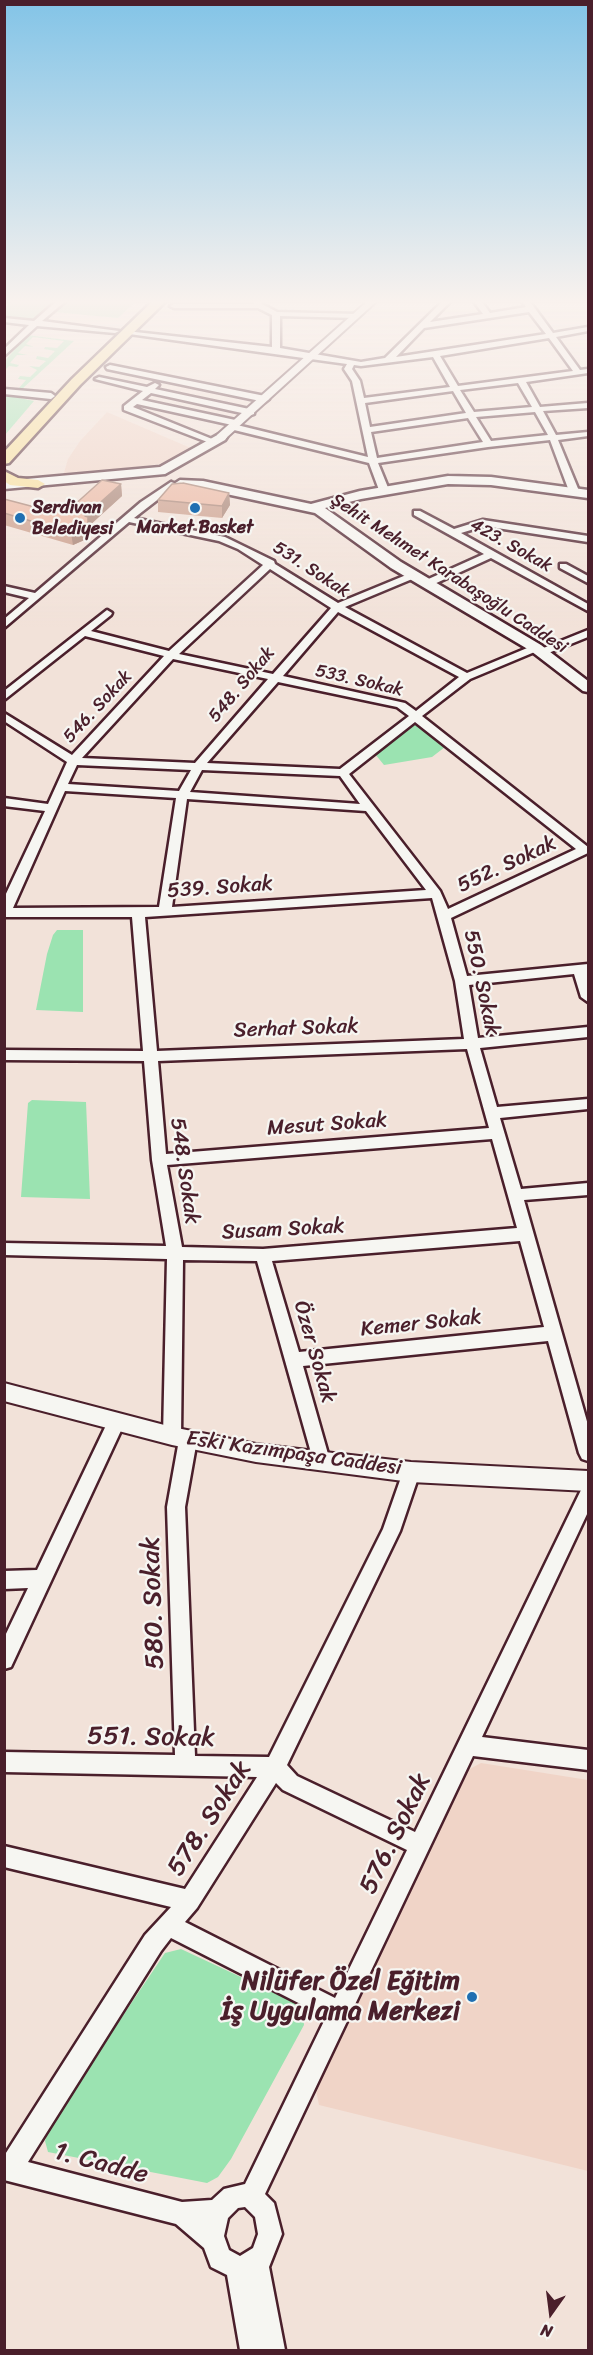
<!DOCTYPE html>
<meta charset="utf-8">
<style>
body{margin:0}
#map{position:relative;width:593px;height:2355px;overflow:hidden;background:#f2e2d9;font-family:Sriracha,sans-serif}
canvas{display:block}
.frame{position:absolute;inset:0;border:6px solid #4a1f2b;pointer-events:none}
.north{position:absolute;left:521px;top:2283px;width:60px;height:60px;-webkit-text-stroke:4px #f6f6f2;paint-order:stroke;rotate:194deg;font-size:16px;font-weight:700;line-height:24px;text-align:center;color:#4a1f2b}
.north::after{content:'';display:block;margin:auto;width:21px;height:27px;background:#4a1f2b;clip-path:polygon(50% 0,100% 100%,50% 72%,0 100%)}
</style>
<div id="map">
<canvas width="593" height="2355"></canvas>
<div class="frame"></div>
<div class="north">N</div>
</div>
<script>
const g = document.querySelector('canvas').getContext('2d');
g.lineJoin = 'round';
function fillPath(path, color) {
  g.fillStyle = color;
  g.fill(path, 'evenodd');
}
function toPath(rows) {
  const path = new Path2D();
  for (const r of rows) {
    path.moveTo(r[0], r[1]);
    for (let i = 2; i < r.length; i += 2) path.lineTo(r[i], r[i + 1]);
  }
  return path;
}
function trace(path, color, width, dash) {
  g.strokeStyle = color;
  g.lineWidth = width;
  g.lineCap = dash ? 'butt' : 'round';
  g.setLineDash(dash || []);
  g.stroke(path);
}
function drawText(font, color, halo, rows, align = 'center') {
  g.font = font + ' Sriracha,sans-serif';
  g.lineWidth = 4.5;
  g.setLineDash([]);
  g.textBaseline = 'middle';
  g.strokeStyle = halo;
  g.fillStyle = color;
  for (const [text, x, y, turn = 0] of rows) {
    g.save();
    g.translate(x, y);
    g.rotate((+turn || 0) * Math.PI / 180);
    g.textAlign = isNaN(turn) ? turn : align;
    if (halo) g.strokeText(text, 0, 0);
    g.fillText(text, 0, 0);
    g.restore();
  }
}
const built = toPath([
 [107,412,193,449,159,464,63,476,68,459,80,441],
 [481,1763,588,1780,588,2171,319,2105,315,2085,464,1772]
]);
const green = toPath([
 [13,299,59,299,34,320,5,317,5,309],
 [69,299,139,299,118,318,54,312],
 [27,335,74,341,21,390,5,388,19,388,26,380,18,379,20,376,30,377,37,370,29,366,39,367,46,361,36,359,37,356,48,358,55,351,44,349,45,347,57,348,64,341,33,337,26,344,34,347,25,346,18,353,27,355,17,355,10,363,19,365,17,367,9,366,5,370,5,361],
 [5,395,34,401,5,435,4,395],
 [415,723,445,747,432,757,384,765,375,754],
 [57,930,83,930,83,1012,36,1010,47,954,53,935],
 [32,1100,86,1102,90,1199,21,1197,28,1103],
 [181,1949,292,2001,303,2013,304,2025,231,2159,218,2177,207,2183,48,2152,45,2141,52,2121,165,1953]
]);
const minor = toPath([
 [59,299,68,299,42,321,119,331,115,333,37,326,4,356,4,349,29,325,4,322,4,318,34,321,59,299],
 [250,299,258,299,262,304,277,312,359,314,356,318,280,316,280,348,361,362,385,358,445,299,453,299,430,322,483,314,472,299,480,299,490,313,526,307,520,299,528,299,553,333,588,327,588,331,556,337,580,370,588,369,588,373,526,382,540,407,588,403,588,408,543,411,556,435,588,432,588,436,558,440,579,491,574,494,569,491,550,440,488,447,378,463,389,490,384,493,379,490,369,463,230,429,229,427,232,425,137,404,133,407,217,441,210,443,124,410,124,406,143,391,95,379,99,377,147,387,155,383,159,385,155,389,254,410,254,414,251,415,151,393,142,400,240,421,241,423,237,425,368,457,352,381,344,369,347,364,122,333,126,331,272,347,272,315,258,308,174,308,170,306,174,304,254,304,250,299],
 [529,312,546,334,396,357,424,328,529,312],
 [549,338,573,371,458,386,440,356,549,338],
 [433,357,450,387,364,398,360,381,352,369,354,365,361,366,433,357],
 [518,383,532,407,474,412,460,390,518,383],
 [453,391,466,413,370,427,365,403,453,391],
 [535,412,548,435,491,441,476,417,535,412],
 [468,418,483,442,377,458,371,432,468,418],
 [110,365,265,396,269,399,265,402,107,369,106,367,110,365],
 [4,389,51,393,55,396,51,399,4,394,4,389],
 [171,482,174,483,174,487,134,518,225,537,274,561,275,564,338,603,411,573,417,573,417,577,345,607,467,673,532,646,540,646,541,649,588,630,588,637,546,654,538,654,537,651,470,679,422,716,588,847,588,853,451,918,467,976,588,964,588,1002,581,997,574,974,469,985,478,1038,588,1027,588,1037,480,1048,497,1107,588,1099,588,1109,500,1118,521,1189,588,1183,588,1195,524,1200,588,1425,588,1461,582,1459,579,1453,548,1341,303,1366,330,1461,327,1467,321,1469,315,1467,257,1261,183,1260,181,1436,178,1441,172,1444,166,1441,163,1436,167,1259,4,1255,4,1243,166,1246,152,1160,144,1061,4,1060,4,1050,143,1051,132,917,4,917,4,898,45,811,4,806,4,798,48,804,67,762,4,721,4,713,72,755,164,656,85,636,4,700,4,691,107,610,112,613,111,615,91,631,169,651,263,565,238,549,219,541,129,522,4,628,4,619,29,598,4,592,4,586,35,593,141,502,171,482],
 [270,569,331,608,273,674,179,654,270,569],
 [338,612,459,677,416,711,405,703,283,676,338,612],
 [173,659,268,679,195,763,82,758,173,659],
 [278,682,397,707,409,716,340,769,207,763,278,682],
 [415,722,576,849,448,909,440,891,349,774,415,722],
 [77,765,191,770,179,791,68,784,77,765],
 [202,770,340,776,360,804,190,792,202,770],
 [65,791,176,798,159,907,13,908,65,791],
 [187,799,366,811,426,890,172,907,187,799],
 [432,898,455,981,464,1039,157,1051,145,917,432,898],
 [467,1049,489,1128,166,1154,158,1061,467,1049],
 [492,1139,517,1228,263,1249,182,1247,167,1165,492,1139],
 [520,1241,544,1327,299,1352,272,1261,520,1241],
 [414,511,420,511,454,529,483,520,588,536,588,542,484,526,461,533,588,604,588,611,491,558,432,585,424,585,424,581,484,554,414,515,414,511],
 [560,564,566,564,588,576,588,583,560,568,560,564],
 [116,1414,122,1417,125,1422,11,1667,4,1669,4,1638,28,1588,4,1589,4,1571,37,1570,110,1417,116,1414],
 [188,1432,194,1434,197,1440,185,1507,195,1756,269,1757,383,1529,405,1466,411,1464,417,1466,420,1472,400,1531,287,1765,297,1776,415,1832,582,1488,588,1486,588,1512,482,1737,588,1750,588,1770,473,1756,265,2194,274,2203,282,2234,269,2267,285,2350,240,2350,227,2275,211,2267,204,2248,176,2224,4,2180,4,2156,145,1935,171,1907,4,1867,4,1846,185,1889,257,1777,4,1772,4,1752,175,1755,167,1507,179,1440,182,1434,188,1432],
 [276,1783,283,1790,407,1850,335,1998,185,1922,197,1908,276,1783],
 [171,1938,326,2017,245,2184,224,2189,212,2200,182,2202,28,2162,161,1951,171,1938],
 [245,2207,255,2217,258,2234,253,2248,240,2256,229,2250,224,2236,228,2218,238,2208,245,2207]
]);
const tertiary = toPath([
 [370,299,379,299,225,439,217,439,217,435,370,299],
 [4,1383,172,1427,256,1444,411,1462,588,1471,588,1491,411,1482,256,1462,172,1445,4,1401,4,1383]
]);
const secondary = toPath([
 [221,433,227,437,225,440,165,474,4,489,4,481,160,467,221,433],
 [448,476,491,477,588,490,588,498,491,485,448,484,361,499,325,508,401,562,541,645,588,681,588,692,583,691,531,651,391,568,315,513,203,489,180,488,174,484,180,480,203,481,311,504,360,491,448,476]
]);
const primary = toPath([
 [155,299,168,299,80,385,9,463,4,464,4,452,72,379,155,299],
 [4,471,18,478,38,480,45,484,38,488,10,485,4,481,4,471]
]);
const wall = toPath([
 [121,484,122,496,89,526,89,538,73,545,4,525,4,499,46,510,72,507],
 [229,493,230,505,222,518,158,512,158,500]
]);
const shadedWall = toPath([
 [121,484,122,496,89,526,89,538,73,545,71,533,85,516],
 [229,493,230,505,222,518,222,506]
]);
const building = toPath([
 [102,480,121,484,85,516,88,517,88,526,71,533,4,513,4,499,46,510,53,506,72,507,102,480],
 [183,483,229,493,222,506,158,500,172,484,183,483]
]);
const markers = [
 [195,508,6,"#1f6fb2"],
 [20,518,6,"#1f6fb2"],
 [472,1997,6,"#1f6fb2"]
];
const farPoinames = [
 ["Serdivan",32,508],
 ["Belediyesi",32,529],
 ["Market Basket",195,528,"center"]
];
const farStreetnames = [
 ["423. Sokak",511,546,29],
 ["531. Sokak",311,570,33],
 ["Şehit Mehmet Karabaşoğlu Caddesi",449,574,33],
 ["533. Sokak",359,681,13],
 ["548. Sokak",242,685,-50],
 ["546. Sokak",98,707,-47]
];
const streetNames = [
 ["552. Sokak",507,865,-25],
 ["539. Sokak",220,888,-4],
 ["550. Sokak",481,983,78],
 ["Serhat Sokak",296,1029,-2],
 ["Mesut Sokak",327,1125,-4],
 ["548. Sokak",184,1171,82],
 ["Susam Sokak",283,1230,-3],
 ["Kemer Sokak",421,1324,-6],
 ["Özer Sokak",314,1352,74],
 ["Eski Kazımpaşa Caddesi",294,1454,8]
];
const nearStreetnames = [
 ["580. Sokak",154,1603,-92],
 ["551. Sokak",151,1738,1],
 ["578. Sokak",210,1819,-57],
 ["576. Sokak",396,1834,-64],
 ["1. Cadde",101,2164,15]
];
const nearPoinames = [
 ["Nilüfer Özel Eğitim",460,1982],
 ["İş Uygulama Merkezi",460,2012]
];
fillPath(built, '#f0d4c7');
fillPath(green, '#9be3b1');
trace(minor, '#4a1f2b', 5);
trace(tertiary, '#4a1f2b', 4);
trace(secondary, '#4a1f2b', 5);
trace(primary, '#4a1f2b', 5);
fillPath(minor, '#f6f6f2');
fillPath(tertiary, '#f6f6f2');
fillPath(secondary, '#f6f6f2');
fillPath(primary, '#f9df96');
fillPath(wall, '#c99b88');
fillPath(shadedWall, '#a47e6f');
fillPath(building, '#eab49e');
trace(building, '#a47e6f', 1.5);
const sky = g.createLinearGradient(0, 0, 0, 629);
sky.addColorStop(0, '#83c4e7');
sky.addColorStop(0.48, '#f9f2ee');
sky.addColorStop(1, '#f9f2ee00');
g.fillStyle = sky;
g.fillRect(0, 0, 593, 629);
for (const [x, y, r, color] of markers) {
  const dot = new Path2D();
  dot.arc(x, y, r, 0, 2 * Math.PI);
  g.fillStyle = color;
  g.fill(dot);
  trace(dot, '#f6f6f2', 2);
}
drawText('bold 18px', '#4a1f2b', '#f6f6f2', farPoinames, 'left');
drawText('18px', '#4a1f2b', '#f6f6f2', farStreetnames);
drawText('21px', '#4a1f2b', '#f6f6f2', streetNames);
drawText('26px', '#4a1f2b', '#f6f6f2', nearStreetnames);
drawText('bold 26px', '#4a1f2b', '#f6f6f2', nearPoinames, 'right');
</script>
